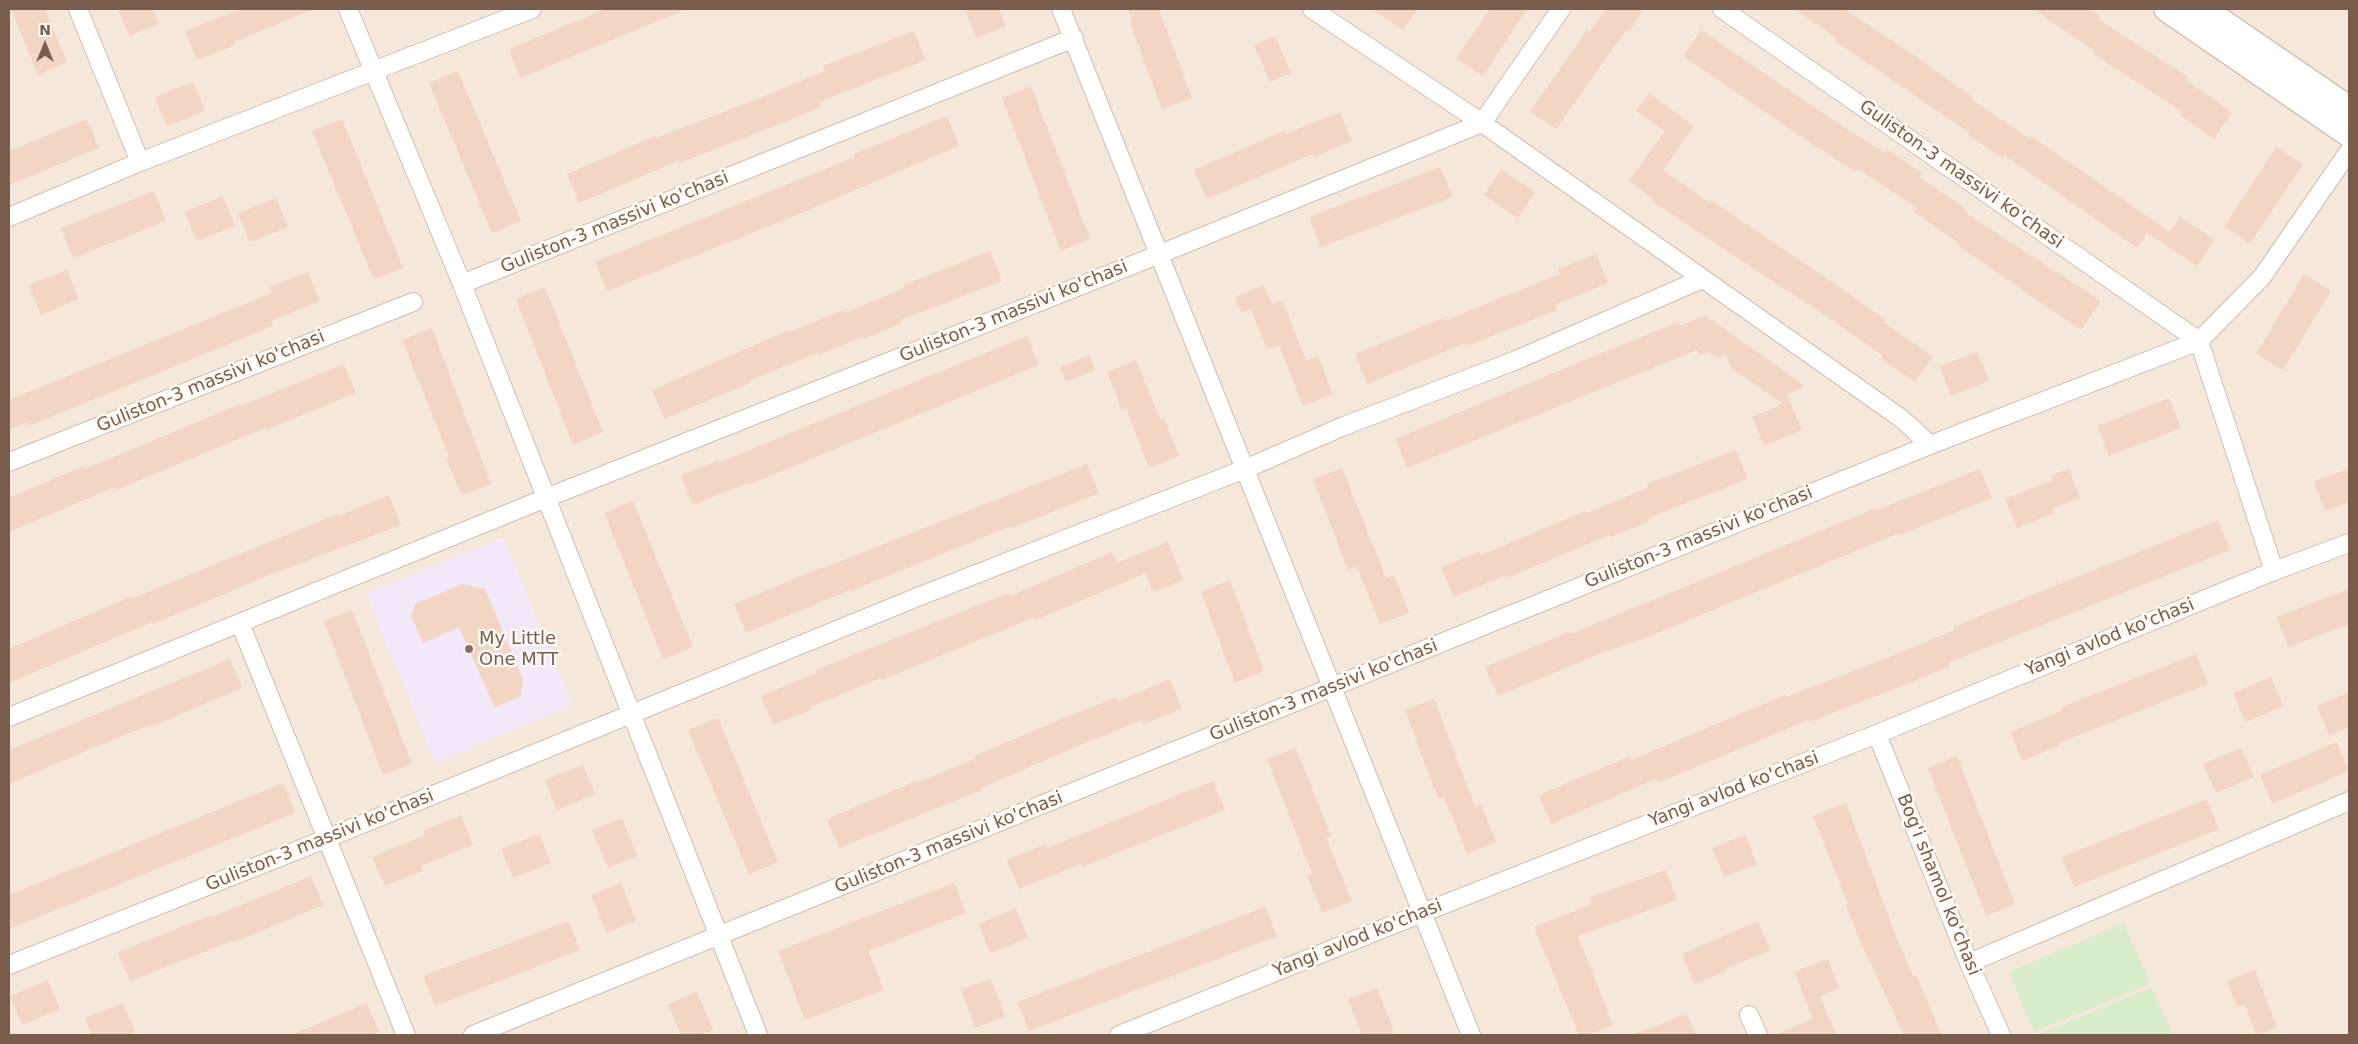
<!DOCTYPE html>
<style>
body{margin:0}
#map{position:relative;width:2358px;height:1044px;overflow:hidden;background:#fdf6ec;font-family:"DejaVu Sans",sans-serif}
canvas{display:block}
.frame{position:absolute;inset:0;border:10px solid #7a5c4d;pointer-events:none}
.north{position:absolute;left:20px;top:20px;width:50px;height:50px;-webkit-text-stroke:4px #fffaf3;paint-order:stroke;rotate:0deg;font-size:14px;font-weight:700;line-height:20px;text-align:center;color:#7a5c4d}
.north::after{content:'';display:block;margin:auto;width:18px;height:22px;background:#7a5c4d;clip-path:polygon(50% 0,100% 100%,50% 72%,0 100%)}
</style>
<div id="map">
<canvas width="2358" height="1044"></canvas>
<div class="frame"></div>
<div class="north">N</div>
</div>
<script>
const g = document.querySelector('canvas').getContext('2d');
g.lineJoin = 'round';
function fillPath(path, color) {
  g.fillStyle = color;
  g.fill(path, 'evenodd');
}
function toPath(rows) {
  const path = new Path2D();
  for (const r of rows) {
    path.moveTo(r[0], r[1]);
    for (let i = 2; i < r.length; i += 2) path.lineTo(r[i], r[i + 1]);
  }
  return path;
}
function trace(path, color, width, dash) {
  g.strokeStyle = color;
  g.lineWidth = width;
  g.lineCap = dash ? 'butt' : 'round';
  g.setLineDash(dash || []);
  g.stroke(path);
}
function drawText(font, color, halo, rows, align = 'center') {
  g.font = font + ' "DejaVu Sans",sans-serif';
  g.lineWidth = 5;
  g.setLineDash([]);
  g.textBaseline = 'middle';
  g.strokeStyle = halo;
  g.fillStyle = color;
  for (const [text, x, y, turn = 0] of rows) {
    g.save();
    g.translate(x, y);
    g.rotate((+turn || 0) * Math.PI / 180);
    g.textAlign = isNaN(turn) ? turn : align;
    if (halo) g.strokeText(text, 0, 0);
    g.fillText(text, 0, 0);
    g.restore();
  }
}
const residential = toPath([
 [9,9,2349,9,2349,1035,9,1035]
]);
const education = toPath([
 [503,537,573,705,435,762,366,594]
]);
const green = toPath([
 [2124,923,2150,984,2034,1032,2009,972],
 [2152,987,2172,1035,2037,1035]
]);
const building = toPath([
 [11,9,45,9,67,62,38,75],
 [118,9,152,9,159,24,129,36],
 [240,9,314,9,234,42,235,45,197,60,185,31],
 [606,9,687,9,520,78,509,49],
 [965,9,999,9,1006,26,976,38],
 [1128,9,1159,9,1192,98,1162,109,1130,23,1133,22],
 [1371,9,1418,9,1403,30],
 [1490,9,1527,9,1483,76,1456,59],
 [1606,9,1644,9,1629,32,1626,30,1556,129,1530,112,1587,30,1590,32],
 [1794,9,1844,9,1929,65,1928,66,1973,97,1971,99,2029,138,2031,136,2170,232,2180,217,2215,240,2197,266,2147,233,2137,248,2004,155,2002,158,1968,135,1970,133,1835,41,1837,38],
 [2033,9,2090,9,2100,16,2098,19,2188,77,2185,80,2232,112,2214,139,2180,115,2183,112,2093,54,2095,51],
 [1701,30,1839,124,1885,153,1888,150,1922,173,1919,177,1966,209,1964,212,2101,301,2081,330,1957,245,1959,243,1914,212,1917,208,1858,169,1856,172,1806,140,1683,56],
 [914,31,926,60,819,102,821,107,783,123,679,163,678,161,579,203,567,174,655,136,656,138,760,98,825,71,823,66],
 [1275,36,1291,73,1270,82,1254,45],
 [458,71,521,221,492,233,429,83],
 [193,82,205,111,167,126,155,97],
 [1031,86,1090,239,1061,251,1002,98],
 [1649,93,1694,126,1663,170,1709,202,1711,200,1839,287,1886,320,1884,323,1933,356,1915,382,1881,359,1883,356,1835,322,1653,202,1655,200,1629,181,1665,131,1636,111],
 [1340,112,1352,141,1314,157,1313,154,1207,199,1194,170,1284,131,1285,134],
 [947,116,959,146,799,214,607,291,595,262,855,157,854,154],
 [87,119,99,148,9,185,9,151],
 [342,119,403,268,374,280,312,131],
 [2276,147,2303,164,2250,244,2224,227],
 [1440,167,1453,197,1321,247,1309,217],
 [1501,169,1535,192,1518,218,1484,195],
 [154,191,166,221,73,258,61,228],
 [223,196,235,226,197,241,185,212],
 [276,198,288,227,250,242,238,213],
 [990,251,1002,281,901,320,902,323,864,339,863,337,818,355,817,353,749,381,750,383,664,419,652,390,789,330,790,332,843,310,844,313,905,288,904,285],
 [1596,254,1608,283,1555,305,1557,310,1467,346,1466,343,1367,384,1355,354,1443,318,1444,321,1560,274,1558,269],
 [67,270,79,299,41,315,29,285],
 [308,272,320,301,271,321,273,326,29,426,28,422,9,429,9,400,272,293,269,287],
 [2304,274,2331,291,2283,370,2256,354],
 [1264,285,1272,304,1282,300,1306,361,1318,356,1333,394,1303,406,1279,345,1267,350,1251,309,1241,313,1235,297],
 [545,287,603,432,573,445,516,299],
 [1705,315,1805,386,1787,395,1802,430,1764,446,1752,417,1783,404,1731,368,1726,354,1718,358,1708,352,1699,355,1697,350,1407,468,1395,439,1587,359,1679,322,1680,326],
 [432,328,491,484,462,496,446,459,449,457,402,340],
 [1027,336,1039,365,748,485,747,483,693,505,681,475,719,460,720,462],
 [1978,352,1989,381,1951,396,1939,366],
 [1089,355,1095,370,1066,382,1060,367],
 [1136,360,1160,419,1164,418,1179,456,1149,468,1126,408,1122,410,1107,372],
 [344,364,356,393,266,430,265,428,116,490,115,487,9,532,9,498,84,466,85,469,240,404,240,406],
 [2169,398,2181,428,2109,456,2097,426],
 [1736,450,1748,479,1648,518,1649,522,1611,537,1610,535,1507,578,1506,575,1454,597,1441,567,1479,552,1481,555,1586,511,1587,513,1648,488,1647,484],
 [1087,464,1099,493,1012,528,1011,526,851,591,850,590,746,633,734,604,823,567,823,568],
 [1342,468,1386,578,1394,575,1409,613,1380,624,1357,567,1348,570,1313,479],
 [1980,469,1992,498,1900,535,1899,533,1648,637,1599,654,1498,696,1485,667,1569,632,1570,634,1626,611,1876,508,1877,510],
 [2069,469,2080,498,2053,508,2055,513,2017,528,2005,499,2053,480,2051,475],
 [2349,469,2349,502,2325,511,2314,481],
 [389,495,401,525,267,576,153,624,152,622,9,683,9,649,132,596,133,598,337,514,338,516],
 [633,501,693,647,663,659,604,513],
 [2218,520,2230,550,1948,663,1950,666,1912,682,1809,722,1808,720,1658,783,1656,779,1551,824,1539,795,1630,756,1631,760,1785,695,1786,697,1889,657,1954,630,1953,627],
 [1168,542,1183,580,1153,592,1146,573,1036,620,1035,617,882,680,881,678,810,707,811,710,773,725,761,696,816,673,815,670,1009,593,1010,596,1112,552,1117,563],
 [1230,580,1264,671,1235,683,1201,592],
 [462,584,485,589,523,679,521,696,495,708,459,627,423,643,411,616,415,604],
 [2349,589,2349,624,2289,647,2276,617],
 [352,610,412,764,383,775,324,621],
 [2196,654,2208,684,2059,743,2060,745,2022,761,2010,732,2063,710,2062,707],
 [230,659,242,688,153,726,152,724,95,747,9,784,9,750],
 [2271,677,2283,706,2246,722,2233,693],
 [1170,679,1182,709,1144,724,1142,720,1090,741,981,788,982,790,839,848,827,819,918,780,918,782,975,759,974,756,1059,720,1117,697,1118,701],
 [2349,692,2349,727,2329,735,2317,706],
 [1434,699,1475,806,1481,804,1496,842,1467,854,1444,797,1438,799,1405,710],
 [718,718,778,862,749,874,688,730],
 [2337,742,2349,771,2272,804,2260,775],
 [1296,748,1331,836,1326,838,1352,901,1322,913,1307,875,1312,873,1267,759],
 [2241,748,2254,777,2216,793,2203,764],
 [1957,756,2015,904,1986,916,1928,768],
 [583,765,595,794,557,810,545,780],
 [1213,781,1225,810,1082,867,1081,864,1019,889,1007,860,1045,844,1047,848],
 [283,783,295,813,9,929,9,895],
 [2207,799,2219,829,2074,887,2062,857],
 [1846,803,1897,939,1913,976,1916,975,1942,1035,1904,1035,1857,934,1846,904,1848,904,1813,816],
 [461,815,473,845,421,866,422,871,385,886,372,857,425,835,423,831],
 [622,818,637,856,608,868,592,830],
 [539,834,551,863,513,878,501,849],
 [1745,835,1757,864,1724,877,1712,848],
 [1666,870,1677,900,1578,936,1613,1025,1588,1035,1579,1035,1534,927,1592,904,1590,897],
 [311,876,323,905,233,943,232,941,130,981,118,952,211,915,212,917],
 [621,883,636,921,607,933,591,895],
 [954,883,966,913,868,951,884,990,805,1020,778,951],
 [1265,907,1277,936,1029,1031,1017,1002],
 [1016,908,1028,938,990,953,978,924],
 [568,921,580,950,435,1006,423,976],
 [1758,921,1770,951,1726,968,1727,971,1694,984,1682,954],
 [1828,959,1839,988,1820,996,1836,1035,1775,1035,1813,1019,1794,972],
 [2255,969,2277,1028,2256,1035,2245,1004,2237,1007,2227,981],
 [991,979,1005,1017,975,1028,961,989],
 [48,980,60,1009,22,1025,10,996],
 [1377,988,1390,1020,1394,1035,1362,1035,1348,999],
 [697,992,713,1030,699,1035,681,1035,668,1004],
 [123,1003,135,1032,127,1035,92,1035,85,1018],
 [367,1003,379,1032,371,1035,291,1035],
 [1687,1014,1696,1035,1635,1035,1635,1034]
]);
const street = toPath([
 [78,9,140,162],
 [348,9,462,284,758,1035],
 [1061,9,1471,1035],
 [1312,9,1482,123,1902,419,1930,445],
 [1722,9,2199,341,2274,571],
 [9,217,140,162,532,9],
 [462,284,1074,38],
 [9,462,413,302],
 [240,623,406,1035],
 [9,717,546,498,1160,254,1482,123,1561,9],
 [1877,734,1969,963,2001,1035],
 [1969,963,2349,801],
 [9,965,328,838,920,596,1245,469,1344,426,1514,361,1702,279],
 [1749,1015,1758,1035],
 [473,1035,1930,445,2199,341,2262,277,2349,151],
 [1119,1035,1422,913,1877,734,2274,571,2349,543]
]);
const secondary = toPath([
 [2167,9,2349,134],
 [2203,9,2349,109]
]);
const markers = [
 [469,649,5,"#8d6e63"]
];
const streetNames = [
 ["Guliston-3 massivi ko'chasi",1961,175,35],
 ["Guliston-3 massivi ko'chasi",615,223,-22],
 ["Guliston-3 massivi ko'chasi",1014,312,-22],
 ["Guliston-3 massivi ko'chasi",211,382,-22],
 ["Guliston-3 massivi ko'chasi",1699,538,-22],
 ["Yangi avlod ko'chasi",2110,638,-22],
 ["Guliston-3 massivi ko'chasi",1324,691,-22],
 ["Yangi avlod ko'chasi",1734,790,-21],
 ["Guliston-3 massivi ko'chasi",320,841,-22],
 ["Guliston-3 massivi ko'chasi",949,843,-22],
 ["Bog'i shamol ko'chasi",1938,885,68],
 ["Yangi avlod ko'chasi",1358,939,-22]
];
const educationNames = [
 ["My Little",479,639],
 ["One MTT",479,660]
];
fillPath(residential, '#f5e8da');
fillPath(education, '#f3e8fa');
fillPath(green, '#d8ecc9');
fillPath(building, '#f3d5c3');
trace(street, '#d1beb0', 20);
trace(secondary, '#d6c0b0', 28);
trace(street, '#fff', 18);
trace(secondary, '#fff', 25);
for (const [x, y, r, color] of markers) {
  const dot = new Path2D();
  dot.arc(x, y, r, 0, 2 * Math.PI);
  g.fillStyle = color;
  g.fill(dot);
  trace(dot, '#fffaf3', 2);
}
drawText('18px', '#7a5c4d', '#fffaf3', streetNames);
drawText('18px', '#785e54', '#fffaf3', educationNames, 'left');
</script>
